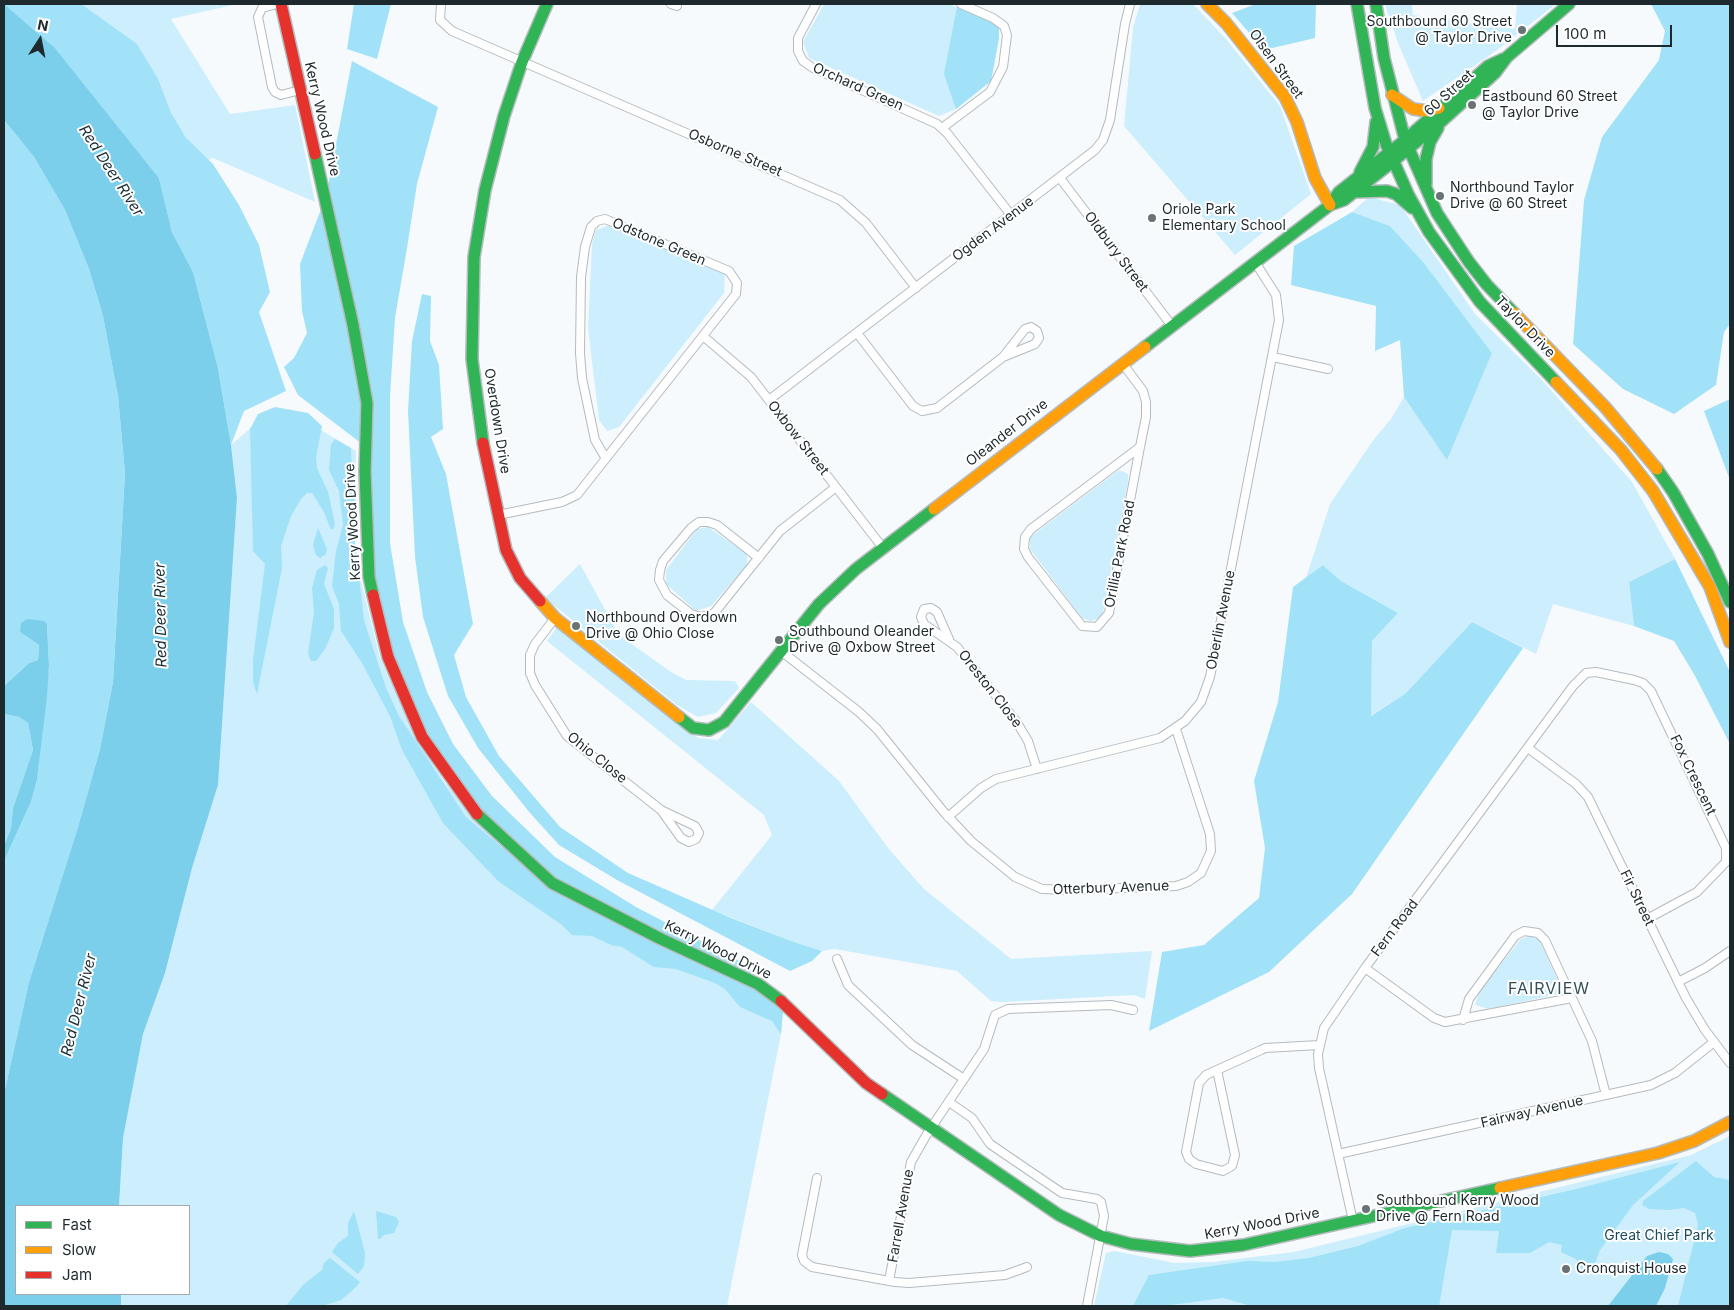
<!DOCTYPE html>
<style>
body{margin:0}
#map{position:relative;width:1734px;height:1310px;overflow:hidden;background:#f7fafc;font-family:Inter,sans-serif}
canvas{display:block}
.frame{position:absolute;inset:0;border:5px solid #1d292d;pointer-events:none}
.legend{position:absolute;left:15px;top:1205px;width:175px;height:90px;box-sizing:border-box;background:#fff;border:1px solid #a5a9ab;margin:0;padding:6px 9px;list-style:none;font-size:15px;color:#1d292d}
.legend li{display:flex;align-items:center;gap:10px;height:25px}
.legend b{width:25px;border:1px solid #a5a9ab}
.north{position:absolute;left:15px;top:15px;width:50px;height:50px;-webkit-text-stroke:4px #fff;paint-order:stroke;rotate:11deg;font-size:14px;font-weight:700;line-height:20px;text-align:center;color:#1d292d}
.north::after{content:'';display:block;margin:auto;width:18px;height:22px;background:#1d292d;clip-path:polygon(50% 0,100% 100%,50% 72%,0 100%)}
.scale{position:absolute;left:1556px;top:25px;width:116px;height:22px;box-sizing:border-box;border:2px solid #1d292d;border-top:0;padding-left:6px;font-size:15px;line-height:18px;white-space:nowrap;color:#1d292d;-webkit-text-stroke:4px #fff;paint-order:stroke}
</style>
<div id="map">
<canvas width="1734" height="1310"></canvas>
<div class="frame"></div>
<ul class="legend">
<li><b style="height:6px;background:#30b455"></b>Fast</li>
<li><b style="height:6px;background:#ff9f0a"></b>Slow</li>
<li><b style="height:6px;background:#e5322d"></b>Jam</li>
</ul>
<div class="north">N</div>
<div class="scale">100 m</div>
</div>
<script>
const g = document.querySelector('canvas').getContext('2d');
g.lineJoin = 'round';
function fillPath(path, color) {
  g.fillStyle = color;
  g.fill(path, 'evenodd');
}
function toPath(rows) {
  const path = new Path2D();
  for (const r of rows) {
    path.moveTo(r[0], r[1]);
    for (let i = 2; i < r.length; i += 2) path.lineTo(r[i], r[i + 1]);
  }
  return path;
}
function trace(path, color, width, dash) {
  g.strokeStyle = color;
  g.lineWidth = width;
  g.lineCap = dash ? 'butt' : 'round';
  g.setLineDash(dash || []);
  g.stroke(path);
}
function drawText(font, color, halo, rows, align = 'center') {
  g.font = font + ' Inter,sans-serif';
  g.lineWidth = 4;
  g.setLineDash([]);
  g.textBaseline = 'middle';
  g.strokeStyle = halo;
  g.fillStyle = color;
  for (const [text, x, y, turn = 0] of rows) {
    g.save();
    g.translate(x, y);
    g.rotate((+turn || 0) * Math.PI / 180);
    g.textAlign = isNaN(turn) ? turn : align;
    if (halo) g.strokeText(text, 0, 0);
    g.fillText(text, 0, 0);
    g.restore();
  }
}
const green = toPath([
 [4,4,237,4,171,19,230,114,295,105,315,202,213,158,159,178,55,48],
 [824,4,949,4,999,25,999,38,991,81,956,109,939,116,809,58,803,42],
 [1140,4,1193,4,1226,39,1280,106,1311,194,1235,255,1124,126,1133,28],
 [1385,4,1412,4,1413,15,1515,29,1517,4,1556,4,1493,53,1423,101,1398,43],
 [1369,197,1400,205,1475,314,1541,379,1632,482,1675,559,1629,582,1634,626,1553,604,1536,654,1472,622,1406,693,1370,716,1372,641,1398,613,1341,581,1323,565,1306,578,1330,504,1374,439,1391,419,1404,397,1447,459,1492,353,1424,263,1390,226,1352,212],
 [610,225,725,274,724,293,619,427,607,431,599,420,588,328,592,244,596,230],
 [301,418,356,451,354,534,360,577,380,658,416,737,443,780,472,816,496,840,550,887,658,945,755,990,783,1011,781,1034,727,1306,121,1306,121,1294,189,1294,189,1206,119,1206,123,1138,143,1034,165,973,192,868,218,785,237,498,231,445,260,420],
 [1119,470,1128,474,1128,482,1102,617,1091,621,1082,618,1030,549,1030,537],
 [708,527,747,554,747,565,711,606,696,611,666,584,666,570,697,529],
 [580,564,619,635,671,672,686,680,735,681,739,688,716,713,698,717,677,705,545,598],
 [557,627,698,738,718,740,751,702,839,781,888,848,924,889,1011,959,1152,951,1145,999,1134,995,1003,1002,991,1001,957,971,835,949,822,951,794,942,712,910,772,835,764,815,547,641],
 [1530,936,1539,939,1559,983,1558,994,1489,1009,1475,1005,1480,990,1521,939],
 [1730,1136,1730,1306,1094,1306,1106,1253,1114,1251,1175,1263,1213,1262,1294,1252,1691,1155]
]);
const forest = toPath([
 [4,4,81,4,137,44,158,79,171,113,186,138,213,164,239,205,259,245,270,292,259,312,286,391,244,411,231,445,218,368,193,272,172,232,159,178,55,48],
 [354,4,391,4,377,59,347,49],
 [1256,4,1316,4,1315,38,1264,50,1232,13],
 [1651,4,1730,4,1730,324,1724,332,1716,385,1674,414,1623,389,1573,344,1584,200,1602,137,1659,60,1665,31],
 [957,7,999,25,999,38,991,81,956,109,944,74],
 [352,61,438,107,417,184,407,248,395,318,390,396,390,543,403,622,427,692,453,744,492,796,555,857,636,907,751,967,752,976,552,883,474,811,422,737,388,657,369,577,366,447,298,395,284,367,294,358,307,333,302,311,300,264,326,196],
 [4,120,34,157,65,210,89,269,103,316,118,396,125,473,113,682,100,749,78,827,29,982,4,1094,4,861,31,802,37,780,49,665,47,624,20,632,39,645,38,660,29,663,4,686],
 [1352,212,1390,226,1424,263,1492,353,1447,460,1404,397,1400,340,1375,351,1376,306,1291,285,1294,246],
 [422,294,431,296,430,341,439,365,443,429,431,437,446,474,473,624,454,655,466,697,499,756,560,827,628,873,731,918,794,942,822,951,812,961,790,971,617,880,559,845,530,813,478,748,448,696,423,617,415,557,408,411,412,341],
 [1730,399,1730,480,1704,411],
 [275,407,308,413,322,426,316,458,317,468,328,492,335,524,334,528,331,530,324,512,312,493,307,493,301,499,291,516,281,546,282,568,257,694,253,682,253,660,265,564,253,551,250,429,258,414],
 [335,439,351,448,352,478,355,495,354,534,364,620,386,688,399,716,466,817,550,887,658,945,755,990,769,1000,783,1011,781,1034,772,1021,740,1007,725,989,715,983,676,969,654,967,622,947,611,945,592,936,572,935,562,925,498,881,443,823,402,750,390,716,362,663,341,631,339,604,332,586,336,551,343,525,339,491,329,470,331,445],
 [318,528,327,549,326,554,320,558,316,555,313,545],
 [1675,559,1730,672,1730,744,1694,674,1674,641,1634,626,1629,582],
 [325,565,328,568,324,584,334,609,334,628,325,649,316,661,311,661,308,654,314,612,312,588,317,570],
 [1323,565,1341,581,1398,613,1372,641,1371,716,1406,693,1472,622,1523,648,1352,894,1269,972,1149,1031,1162,952,1204,945,1259,898,1265,848,1254,781,1278,702,1293,587],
 [4,714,19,717,28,723,33,750,13,808,11,828,4,846],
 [1696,1161,1714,1177,1730,1180,1730,1306,1678,1306,1698,1225,1695,1213,1684,1208,1669,1210,1649,1209,1642,1205,1643,1201],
 [1680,1162,1633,1205,1600,1250,1593,1269,1580,1268,1576,1259,1561,1252,1562,1245,1549,1242,1530,1253,1496,1253,1499,1231,1452,1230,1439,1306,1251,1306,1223,1298,1163,1306,1133,1306,1149,1275,1247,1261,1275,1262,1309,1258,1358,1246,1405,1228,1572,1190],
 [354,1211,365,1253,364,1266,358,1274,332,1252,338,1243,348,1236,348,1223],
 [376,1211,396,1217,399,1222,394,1233,384,1235,380,1239,378,1239],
 [330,1258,360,1282,354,1289,341,1300,322,1306,286,1306,303,1285,322,1270,324,1263]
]);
const water = toPath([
 [4,4,55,48,159,178,172,232,193,272,218,368,231,445,237,498,218,785,192,868,165,973,143,1034,123,1138,119,1206,16,1206,16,1294,121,1294,121,1306,4,1306,4,1094,29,982,78,827,100,749,113,682,125,473,118,396,103,316,89,269,65,210,34,157,4,120],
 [27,619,44,621,47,624,49,665,47,696,37,780,31,802,4,861,4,846,11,828,13,808,33,750,28,723,19,717,4,714,4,686,29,663,38,660,39,645,20,632,21,623],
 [1659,1252,1668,1254,1673,1259,1665,1288,1656,1306,1608,1306,1647,1256]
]);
const street = toPath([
 [277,4,262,8,258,17,272,87,275,92,281,95,300,90],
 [441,4,440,20,452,31,840,200,866,223,916,288],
 [671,4,677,6],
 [816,4,798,38,798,51,803,61,813,68,937,124,947,133,1011,215],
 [942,128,990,92,1003,67,1007,35,1004,26,993,18,961,4],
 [1060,178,1172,326],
 [857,333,913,406,922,411,937,408,1003,357,1035,344,1039,338,1037,331,1031,327,1025,329,1003,357],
 [703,336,751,377,883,548],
 [1273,357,1328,369],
 [1123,364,1143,391,1146,402,1146,417,1140,447,1109,613,1097,627,1082,626,1028,557,1024,549,1025,537,1031,529,1140,447],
 [769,400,1095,150,1103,140,1110,120,1125,24,1130,4],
 [498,515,562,502,577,495,736,294,737,283,729,271,605,219,597,221,591,227,585,247,581,277,580,353,582,378,595,440,605,457],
 [759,558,717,525,708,522,699,522,691,528,663,561,660,570,659,580,667,595,691,614,700,617,711,615,715,612,780,531,836,487],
 [555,618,535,644,530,655,530,673,535,685,567,736,661,810,695,826,699,833,696,839,689,842,681,838,661,810],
 [949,639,937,612,931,608,924,609,921,617,924,624,957,647,1016,721,1028,741,1037,769],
 [781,651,859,712,877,729,943,811,971,841,1015,877,1042,889,1070,890,1176,886,1188,882,1201,873,1211,851,1210,834,1176,729],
 [1528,748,1576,784,1588,797,1686,998,1705,1030,1730,1063],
 [948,817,981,788,996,779,1160,738,1185,721,1201,702,1210,677,1279,320,1276,295,1255,262],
 [837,959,848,985,912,1045,964,1079],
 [1365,968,1434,1018,1445,1022,1572,998],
 [1678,982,1705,968,1730,951],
 [1463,1020,1469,999,1515,936,1524,931,1538,933,1545,940,1592,1041,1606,1095],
 [1217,1070,1235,1155,1232,1166,1223,1171,1196,1164,1189,1159,1186,1152,1199,1083,1206,1075,1261,1050,1265,1048,1319,1045],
 [949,1102,972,1118,990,1144,1062,1193,1097,1199,1101,1202,1104,1216,1087,1306],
 [1338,1154,1651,1085,1675,1073,1714,1042],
 [817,1178,802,1255,804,1261,812,1267,895,1282,909,1283,1005,1275,1027,1267],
 [1353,1221,1319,1068,1318,1054,1324,1028,1365,968,1573,686,1586,673,1596,672,1634,680,1643,683,1651,691,1726,848,1726,862,1697,892,1647,919],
 [889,1281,911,1162,927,1134,984,1049,995,1015,1008,1009,1111,1005,1133,1010]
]);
const fast = toPath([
 [1357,4,1375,108,1386,144,1409,196,1429,232,1480,302,1556,382],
 [1376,4,1384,58,1405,140,1437,213,1469,262,1487,285,1514,313],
 [315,154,353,325,367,403,365,472,369,577,373,595],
 [1360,172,1373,147,1376,122],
 [1426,184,1426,159,1430,142,1438,128],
 [1355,192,1387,191,1396,194,1412,208],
 [1330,205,1339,192,1405,140,1488,66,1503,59],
 [1145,347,1330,205,1344,200,1386,167,1443,120,1495,73,1507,57,1569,4],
 [483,443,472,359,474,257,485,190,504,116,522,62,547,4],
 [1657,469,1673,492,1708,554,1730,602],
 [679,717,693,728,709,730,724,722,819,604,856,569,934,509],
 [477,814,552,883,661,939,758,984,781,1001],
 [882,1094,1059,1215,1101,1236,1131,1244,1190,1251,1243,1245,1500,1188]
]);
const slow = toPath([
 [1207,4,1226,23,1285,97,1297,122,1315,178,1330,205],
 [1392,95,1413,109,1427,111,1439,108],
 [1514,313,1605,407,1657,469],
 [1556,382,1621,450,1653,491,1710,587,1730,642],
 [934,509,1145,347],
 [540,601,555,618,679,717],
 [1500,1188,1658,1153,1694,1141,1730,1122]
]);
const jam = toPath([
 [281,4,315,154],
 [483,443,506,550,520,578,540,601],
 [373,595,388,657,422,737,477,814],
 [781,1001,866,1083,882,1094]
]);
const markers = [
 [1522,30,5,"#697275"],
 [1472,105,5,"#697275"],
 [1440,196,5,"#697275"],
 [1152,218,5,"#697275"],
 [576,626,5,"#697275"],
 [779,640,5,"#697275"],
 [1366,1209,5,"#697275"],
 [1566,1269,5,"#697275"]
];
const poiNames = [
 ["Southbound 60 Street",1512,22,"right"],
 ["@ Taylor Drive",1512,38,"right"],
 ["Eastbound 60 Street",1482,97],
 ["@ Taylor Drive",1482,113],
 ["Northbound Taylor",1450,188],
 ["Drive @ 60 Street",1450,204],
 ["Oriole Park",1162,210],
 ["Elementary School",1162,226],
 ["Northbound Overdown",586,618],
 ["Drive @ Ohio Close",586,634],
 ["Southbound Oleander",789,632],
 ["Drive @ Oxbow Street",789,648],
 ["Southbound Kerry Wood",1376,1201],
 ["Drive @ Fern Road",1376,1217],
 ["Cronquist House",1576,1269]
];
const streetNames = [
 ["Olsen Street",1276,64,54],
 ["Orchard Green",858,87,24],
 ["60 Street",1449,93,-42],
 ["Kerry Wood Drive",322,119,77],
 ["Osborne Street",735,153,23],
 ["Ogden Avenue",993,229,-37],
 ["Odstone Green",659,242,23],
 ["Oldbury Street",1116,252,53],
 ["Taylor Drive",1525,327,46],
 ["Overdown Drive",497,421,81],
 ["Oleander Drive",1007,433,-38],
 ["Oxbow Street",798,438,52],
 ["Kerry Wood Drive",353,522,-93],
 ["Orillia Park Road",1120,554,-79],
 ["Oberlin Avenue",1221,620,-79],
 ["Oreston Close",990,689,52],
 ["Ohio Close",597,758,39],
 ["Fox Crescent",1693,775,64],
 ["Otterbury Avenue",1111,888,-2],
 ["Fir Street",1637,898,64],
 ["Fern Road",1395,928,-53],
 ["Kerry Wood Drive",718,950,26],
 ["Fairway Avenue",1532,1112,-13],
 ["Farrell Avenue",901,1216,-80],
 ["Kerry Wood Drive",1262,1224,-11]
];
const parkNames = [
 ["Great Chief Park",1659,1236]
];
const waterNames = [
 ["Red Deer River",111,171,57],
 ["Red Deer River",161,615,-91],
 ["Red Deer River",79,1005,-76]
];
const quarterNames = [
 ["FAIRVIEW",1549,989]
];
fillPath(green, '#cceefd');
fillPath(forest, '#a1e2f8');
fillPath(water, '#7bcfea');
trace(street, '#b4bbbe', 10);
trace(fast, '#b4bbbe', 14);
trace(slow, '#b4bbbe', 14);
trace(jam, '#b4bbbe', 14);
trace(street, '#fefeff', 8);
trace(fast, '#30b455', 11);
trace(slow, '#ff9f0a', 11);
trace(jam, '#e5322d', 11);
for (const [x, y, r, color] of markers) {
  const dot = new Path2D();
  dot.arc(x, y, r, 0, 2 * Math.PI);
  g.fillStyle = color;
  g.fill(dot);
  trace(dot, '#fff', 2);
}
drawText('14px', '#1d292d', '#fff', poiNames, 'left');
drawText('14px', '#1d292d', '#fff', streetNames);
drawText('14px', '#1a4b5c', '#fff', parkNames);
drawText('italic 15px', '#1b3037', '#fff', waterNames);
g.letterSpacing = '1px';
drawText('16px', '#354f59', '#fff', quarterNames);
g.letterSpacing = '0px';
</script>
